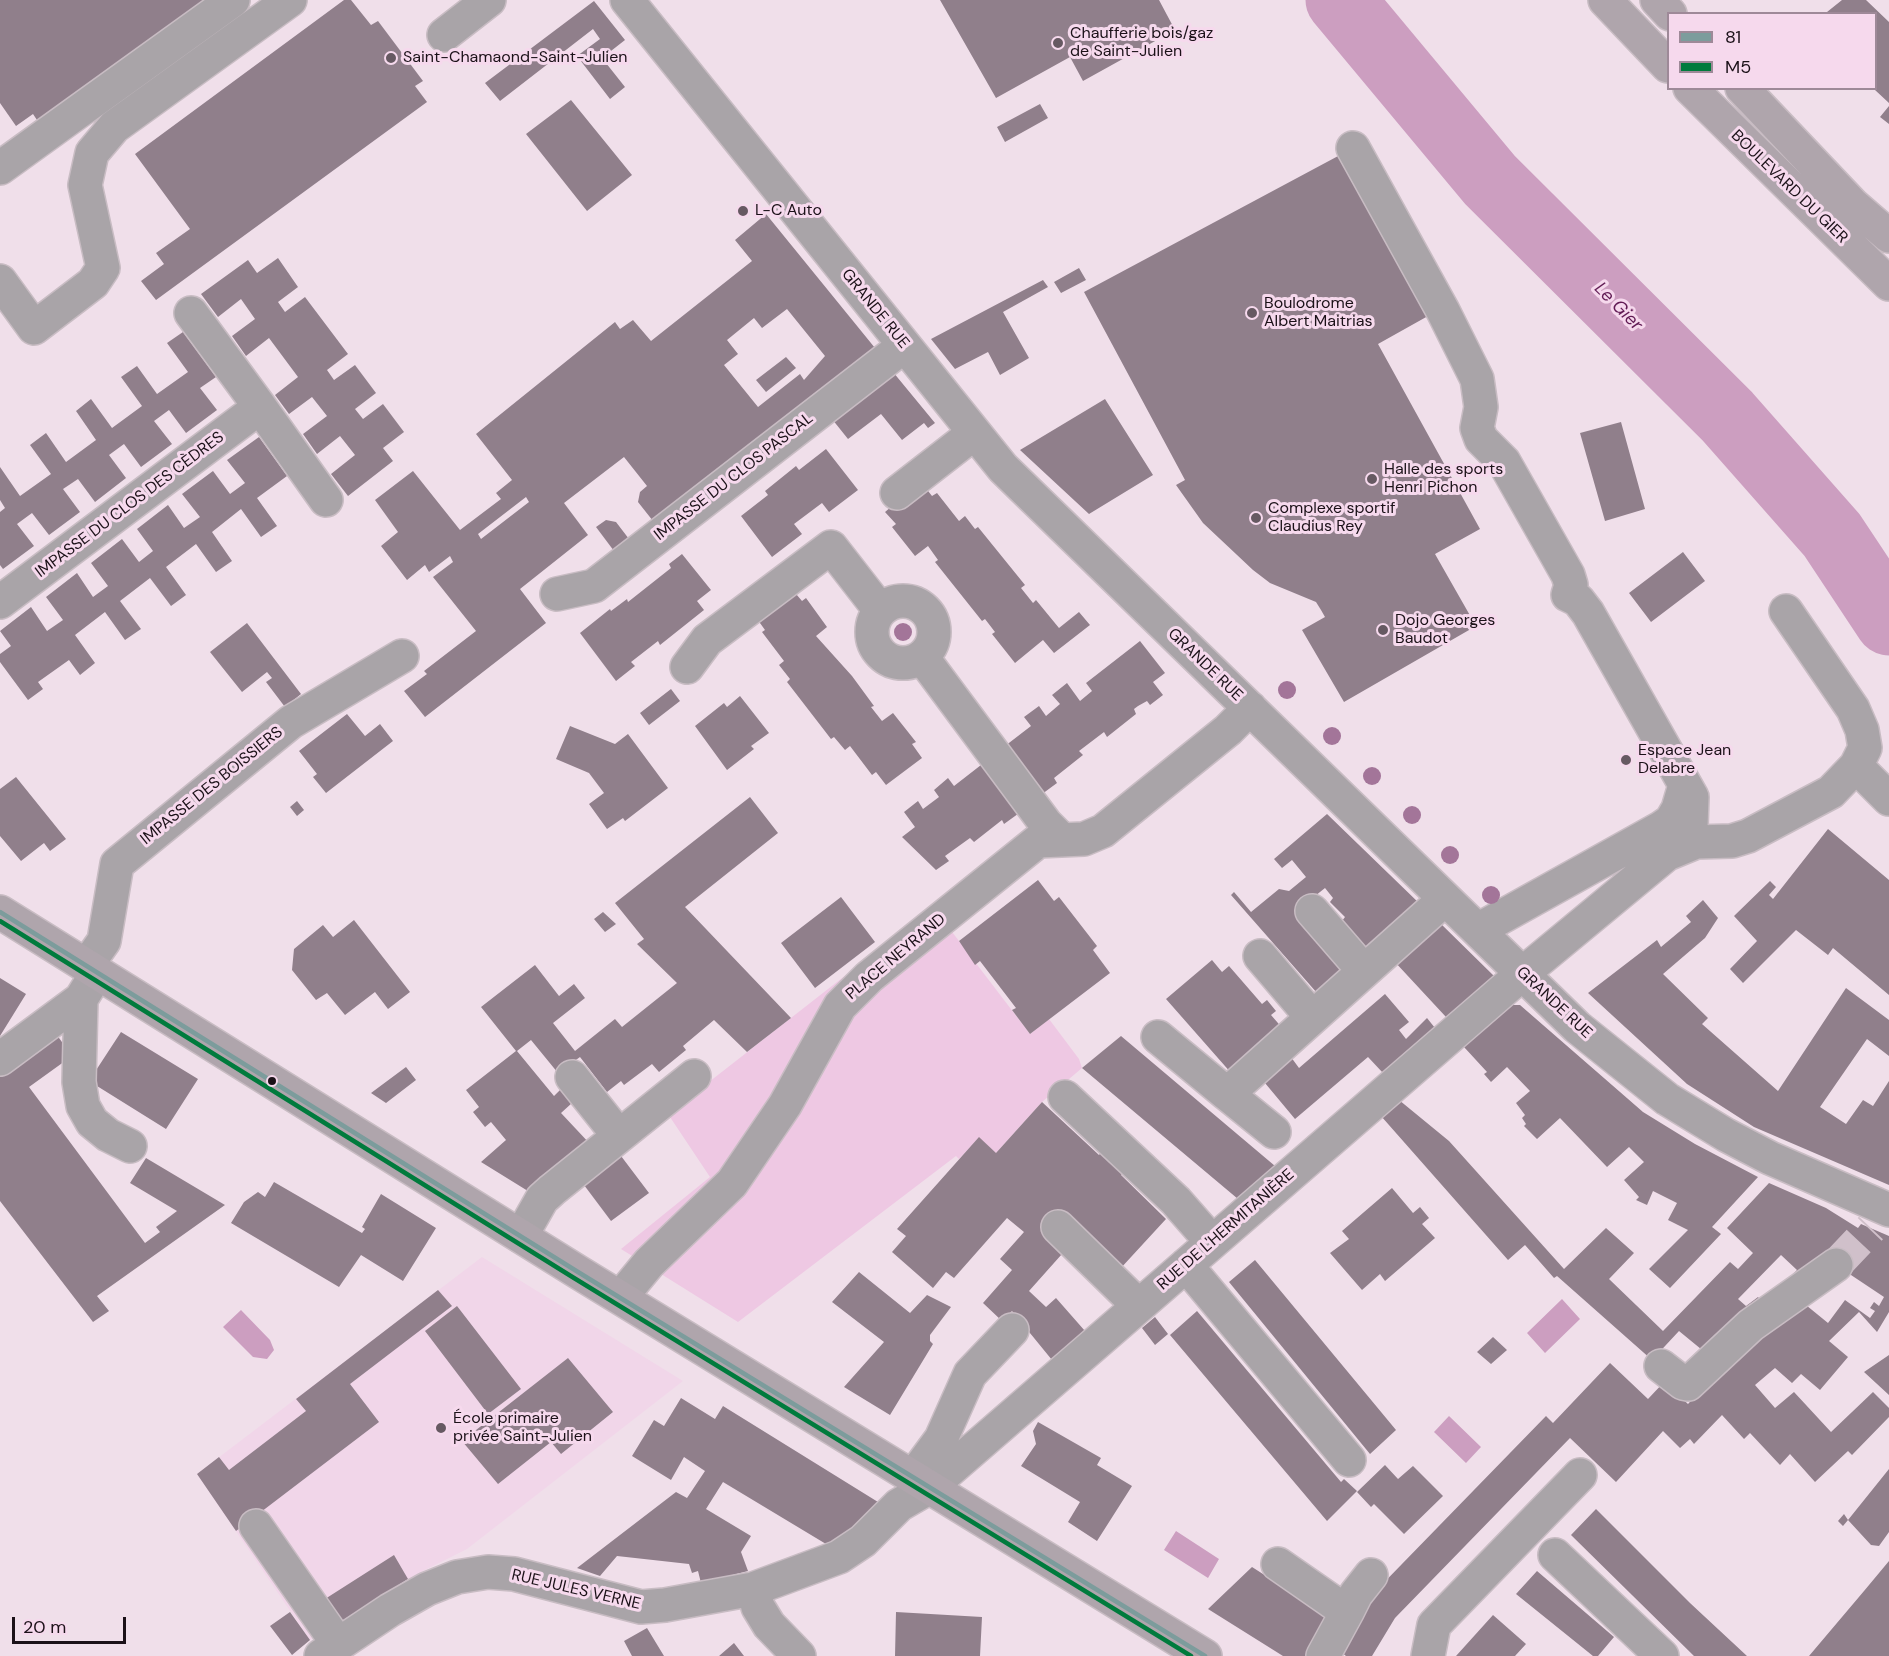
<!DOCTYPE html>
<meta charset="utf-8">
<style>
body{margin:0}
#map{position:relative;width:1889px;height:1656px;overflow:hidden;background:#f0dfea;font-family:"DM Sans",sans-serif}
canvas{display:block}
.legend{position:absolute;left:1667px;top:12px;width:210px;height:78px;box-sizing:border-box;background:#f6d9ed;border:2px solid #9e8998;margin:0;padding:8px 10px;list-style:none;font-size:18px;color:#1b1118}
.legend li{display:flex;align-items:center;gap:12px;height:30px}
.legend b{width:30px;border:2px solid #9e8998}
.scale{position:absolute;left:12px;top:1617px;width:114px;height:27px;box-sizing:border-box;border:3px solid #1b1118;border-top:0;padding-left:8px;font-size:18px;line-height:21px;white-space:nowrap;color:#1b1118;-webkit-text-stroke:4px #f6d9ed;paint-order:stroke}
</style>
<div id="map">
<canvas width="1889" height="1656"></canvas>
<ul class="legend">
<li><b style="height:8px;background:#7c9c9c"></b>81</li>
<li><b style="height:8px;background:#007b3d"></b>M5</li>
</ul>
<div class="scale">20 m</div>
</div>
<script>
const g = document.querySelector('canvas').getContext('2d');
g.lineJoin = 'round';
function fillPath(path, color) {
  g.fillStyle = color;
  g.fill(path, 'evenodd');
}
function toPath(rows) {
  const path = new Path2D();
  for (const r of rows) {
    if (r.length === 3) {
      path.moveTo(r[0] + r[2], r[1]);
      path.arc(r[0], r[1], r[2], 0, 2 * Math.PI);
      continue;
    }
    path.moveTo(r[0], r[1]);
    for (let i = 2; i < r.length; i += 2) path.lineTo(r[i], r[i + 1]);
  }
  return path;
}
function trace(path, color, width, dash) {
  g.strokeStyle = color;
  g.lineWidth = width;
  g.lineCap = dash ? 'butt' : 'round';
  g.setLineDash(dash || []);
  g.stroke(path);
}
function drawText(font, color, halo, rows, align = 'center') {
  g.font = font + ' "DM Sans",sans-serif';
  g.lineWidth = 6;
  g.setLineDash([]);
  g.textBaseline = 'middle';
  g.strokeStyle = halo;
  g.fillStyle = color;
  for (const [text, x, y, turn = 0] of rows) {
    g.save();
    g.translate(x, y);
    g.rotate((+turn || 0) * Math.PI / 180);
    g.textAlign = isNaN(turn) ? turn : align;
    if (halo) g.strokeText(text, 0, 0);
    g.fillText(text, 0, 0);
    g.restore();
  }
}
const built = toPath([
 [482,1257,683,1381,467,1549,423,1571,310,1640,197,1474]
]);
const green = toPath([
 [933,907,1030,1034,1049,1019,1079,1059,1082,1068,1042,1102,996,1153,979,1138,959,1159,956,1156,738,1322,621,1249,710,1177,668,1114]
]);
const water = toPath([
 [1562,1299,1580,1319,1545,1353,1527,1333],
 [241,1310,270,1340,274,1350,267,1359,253,1357,223,1327],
 [1449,1416,1481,1447,1466,1463,1434,1432],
 [1176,1531,1219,1559,1208,1578,1164,1550]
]);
const river = toPath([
 [1340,0,1490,180,1727,416,1832,535,1889,621]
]);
const building = toPath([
 [0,0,218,0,43,129,33,114,16,126,0,103],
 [344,0,351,0,371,25,378,21,423,81,415,86,427,102,156,300,141,281,164,264,156,253,190,229,135,154],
 [940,0,1159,0,1175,30,1083,81,1070,57,996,98],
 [1842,0,1866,0,1889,22,1889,103,1875,90,1876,14,1827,12],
 [594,1,625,40,602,58,625,87,610,99,577,56,600,39,593,29,500,101,485,83],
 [571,100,632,175,587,211,526,134],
 [1040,104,1048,118,1005,142,997,127],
 [1889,106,1889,124,1880,117],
 [1340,155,1428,316,1378,344,1480,529,1435,554,1476,626,1344,702,1302,630,1325,617,1321,610,1316,602,1270,583,1253,570,1203,523,1176,485,1185,480,1084,292],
 [766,214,875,348,653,521,638,502,640,492,647,486,624,457,564,503,588,535,520,589,546,623,425,717,404,691,427,674,424,671,476,631,433,577,453,562,450,556,429,572,425,565,407,580,381,546,398,532,375,500,413,471,460,530,501,499,496,493,512,480,476,434,615,322,620,329,633,320,651,341,752,261,735,240],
 [787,309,825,356,804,380,800,374,758,407,724,365,738,354,727,340,754,318,762,328],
 [526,497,529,502,481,539,478,534],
 [278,258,298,287,278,302,285,312,305,297,348,354,327,370,334,380,355,365,376,393,355,409,363,419,383,404,404,432,383,448,393,461,348,496,331,474,355,455,340,436,317,454,303,434,327,416,312,397,289,414,275,395,298,377,269,338,246,356,232,336,255,319,241,299,218,317,201,294,248,260,257,273],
 [1079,268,1086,280,1061,293,1054,282],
 [1043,280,1048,287,1003,312,1029,358,1000,375,988,352,955,369,931,339],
 [183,332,216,377,200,388,217,410,186,433,169,410,154,421,172,444,141,467,124,444,109,455,126,478,95,502,78,479,63,489,80,512,49,535,32,513,17,524,34,546,3,569,0,565,0,512,5,508,0,500,0,467,20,496,51,474,30,445,46,433,66,462,96,440,76,411,91,399,112,428,142,406,121,377,137,366,157,394,188,372,167,343],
 [786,357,796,368,766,392,756,380],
 [893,372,935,423,928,428,924,423,902,440,881,414,848,439,832,419],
 [1105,399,1153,475,1089,514,1020,450],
 [1621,422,1645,509,1605,521,1580,433],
 [259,437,287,476,257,498,277,526,261,537,241,509,212,532,232,561,216,572,196,544,166,567,186,595,171,606,150,578,120,601,141,629,125,640,105,612,75,635,95,663,80,675,69,660,38,682,43,689,28,700,0,662,0,654,11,646,0,631,31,607,47,631,63,620,46,597,77,573,93,597,108,586,91,563,122,539,139,562,153,551,137,529,168,505,184,528,200,517,182,494,213,471,230,494,245,483,227,460],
 [826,449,858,490,829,512,822,503,794,524,802,534,772,557,741,516,768,495,765,491,796,466,799,470],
 [921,482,932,496,937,493,959,521,965,516,975,529,978,527,1025,585,1021,588,1033,603,1036,600,1059,628,1079,612,1090,625,1054,653,1043,640,1015,663,992,634,995,632,985,619,982,621,935,562,938,560,928,546,915,556,892,527,896,524,885,512],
 [606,520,616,522,629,539,614,551,596,527],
 [1683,552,1705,581,1651,622,1629,593],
 [682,554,711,590,697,601,704,610,660,645,658,641,631,662,635,666,616,681,580,633,610,609,611,611,627,599,628,602,671,568,669,564],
 [791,588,802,601,806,598,827,627,816,636,852,676,874,706,871,707,882,721,893,713,916,742,912,744,922,758,886,785,876,772,872,775,850,746,845,750,834,737,831,739,787,682,790,679,779,665,784,661,762,632,765,630,755,616],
 [247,623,301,694,285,707,266,682,272,678,267,672,242,692,210,652],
 [1140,641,1165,673,1153,682,1163,695,1150,705,1147,701,1138,706,1134,709,1136,714,1107,737,1104,732,1079,751,1083,755,1054,778,1057,783,1038,797,1005,746,1031,726,1024,717,1039,706,1046,716,1060,704,1052,695,1067,683,1080,701,1092,691,1086,683],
 [671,689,680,701,649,725,640,713],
 [740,696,769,733,751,746,754,749,727,770,695,726,724,703,727,707],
 [347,714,365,736,380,724,393,741,326,793,313,777,317,774,299,751],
 [570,726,615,744,628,734,668,788,625,821,623,818,607,829,589,804,604,793,589,773,556,759],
 [981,765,1011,805,1014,801,1022,811,1004,824,1002,820,974,842,970,838,945,856,949,861,936,870,902,837,915,827,904,812,918,801,923,809,939,797,934,790,948,778,954,786],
 [16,777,66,839,50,851,44,843,21,861,0,836,0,789],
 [750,797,778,833,685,907,791,1018,747,1052,714,1020,683,1046,686,1050,659,1072,652,1064,624,1085,621,1081,607,1092,580,1057,558,1073,531,1040,517,1051,554,1096,560,1090,572,1103,561,1113,591,1145,536,1196,481,1162,506,1140,491,1122,485,1127,473,1112,479,1107,466,1090,516,1051,481,1007,535,965,559,996,574,984,585,998,553,1023,575,1051,615,1019,622,1027,677,983,637,944,644,939,615,903],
 [297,801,304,810,297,816,290,807],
 [1327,814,1421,905,1368,950,1342,921,1345,917,1330,902,1333,898,1325,888,1295,912,1345,969,1317,993,1231,895,1234,892,1251,912,1279,889,1289,891,1306,877,1292,860,1282,868,1274,859],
 [1828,829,1889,880,1889,995,1833,948,1828,955,1796,930,1743,983,1730,969,1757,941,1734,916,1770,881,1776,887,1769,895,1773,899],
 [1038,880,1054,901,1059,897,1097,946,1093,950,1110,973,1030,1034,1012,1010,1016,1008,980,961,975,965,959,941],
 [841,897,875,942,815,988,781,943],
 [1703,900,1718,918,1705,938,1663,974,1708,1018,1702,1024,1778,1091,1846,988,1889,1020,1889,1056,1867,1039,1820,1107,1846,1124,1863,1100,1873,1106,1889,1081,1889,1185,1754,1127,1687,1084,1588,993,1657,940,1661,947,1691,922,1686,916],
 [603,912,616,924,605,932,594,919],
 [354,920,410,992,388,1009,375,992,345,1015,327,993,316,1000,292,970,294,949,323,925,333,937],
 [1438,921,1494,976,1446,1017,1394,961],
 [1212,960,1222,972,1229,966,1262,1004,1267,1000,1276,1011,1271,1015,1284,1030,1232,1074,1166,999],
 [0,978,26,994,0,1036],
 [1385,994,1409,1022,1399,1030,1406,1039,1427,1018,1435,1028,1383,1073,1368,1057,1295,1119,1260,1077,1288,1053,1299,1068],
 [1509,1005,1520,1005,1643,1112,1695,1144,1758,1177,1712,1227,1721,1234,1670,1288,1649,1269,1688,1230,1668,1220,1677,1203,1653,1191,1647,1205,1636,1200,1639,1197,1624,1180,1644,1162,1629,1147,1607,1167,1560,1118,1537,1139,1524,1126,1526,1124,1522,1118,1525,1115,1516,1103,1530,1091,1507,1067,1491,1082,1484,1074,1487,1072,1464,1047],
 [54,1031,72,1056,29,1087,145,1243,160,1232,156,1227,177,1211,130,1183,146,1158,225,1205,97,1296,109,1311,93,1322,0,1201,0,1071],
 [121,1032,198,1079,166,1129,89,1081],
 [1121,1036,1275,1166,1238,1199,1082,1068],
 [406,1067,416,1080,386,1103,371,1093],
 [1399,1100,1449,1141,1564,1269,1606,1228,1634,1253,1609,1279,1663,1331,1730,1262,1738,1269,1753,1253,1727,1228,1769,1183,1826,1208,1858,1228,1861,1224,1889,1236,1889,1312,1877,1332,1859,1312,1829,1341,1848,1357,1820,1390,1801,1374,1792,1383,1775,1368,1755,1385,1775,1408,1794,1392,1831,1432,1873,1392,1889,1408,1889,1417,1852,1455,1848,1451,1815,1482,1790,1454,1780,1465,1750,1433,1744,1439,1722,1415,1694,1444,1690,1439,1680,1448,1663,1431,1616,1482,1570,1438,1395,1618,1372,1656,1346,1656,1338,1650,1365,1602,1546,1416,1553,1423,1610,1363,1648,1399,1664,1382,1688,1404,1739,1350,1801,1301,1828,1323,1845,1300,1870,1318,1875,1311,1870,1308,1874,1302,1879,1306,1884,1297,1827,1259,1796,1285,1790,1277,1797,1270,1781,1255,1738,1299,1746,1306,1758,1297,1765,1305,1707,1354,1679,1331,1652,1360,1557,1276,1554,1278,1525,1245,1508,1260,1381,1116],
 [1042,1102,1099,1155,1103,1150,1125,1170,1121,1175,1166,1219,1120,1269,1061,1212,1042,1234,1062,1254,1029,1291,1046,1307,1056,1298,1085,1331,1052,1360,1012,1311,1002,1321,983,1303,1012,1270,1000,1259,1024,1232,1007,1218,954,1278,946,1272,933,1288,892,1252,906,1236,897,1229,979,1137,996,1153],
 [618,1152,649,1193,611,1221,581,1181],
 [274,1182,362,1233,365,1229,362,1227,381,1194,436,1228,403,1281,361,1255,339,1287,231,1223,244,1202,258,1192,265,1197],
 [1392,1188,1413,1213,1420,1207,1429,1218,1422,1224,1435,1238,1385,1281,1380,1274,1362,1290,1330,1253,1349,1239,1342,1231],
 [1255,1260,1396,1430,1370,1454,1229,1282],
 [859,1272,910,1313,927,1295,951,1307,930,1335,930,1341,933,1344,890,1415,844,1387,884,1342,832,1302],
 [438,1290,452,1306,350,1384,379,1422,236,1531,197,1474,219,1457,229,1470,306,1411,296,1399],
 [457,1306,521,1389,488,1414,425,1331],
 [1197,1311,1341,1482,1344,1479,1357,1491,1327,1521,1170,1335],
 [1155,1317,1168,1334,1155,1345,1142,1328],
 [1493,1337,1507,1350,1491,1364,1477,1352],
 [1889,1355,1889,1395,1864,1372],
 [568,1358,613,1412,561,1454,551,1442,498,1484,462,1441],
 [681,1398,715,1419,723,1406,878,1502,858,1533,826,1544,723,1482,706,1509,751,1536,741,1552,748,1571,701,1583,698,1571,692,1573,689,1564,617,1556,600,1576,577,1568,676,1492,687,1498,705,1471,684,1457,671,1480,632,1456,654,1420,664,1426],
 [1038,1422,1101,1458,1097,1465,1132,1486,1097,1541,1068,1522,1080,1502,1021,1466,1036,1444,1033,1431],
 [1385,1465,1398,1479,1413,1466,1443,1496,1404,1534,1374,1504,1371,1507,1357,1492],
 [1889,1469,1889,1532,1879,1546,1871,1545,1848,1520],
 [1596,1509,1690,1603,1747,1656,1694,1656,1571,1535],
 [1844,1514,1848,1520,1843,1526,1838,1521],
 [394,1555,408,1579,340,1622,325,1599],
 [1889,1561,1889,1656,1809,1656,1864,1591],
 [1252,1567,1335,1620,1313,1656,1283,1656,1208,1609],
 [1537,1571,1614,1637,1598,1656,1593,1656,1516,1594],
 [290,1612,310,1640,292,1655,270,1626],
 [896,1612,982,1617,980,1656,895,1656],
 [1493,1615,1526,1644,1515,1656,1456,1656],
 [647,1628,664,1656,632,1656,624,1641],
 [734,1643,744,1656,719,1656]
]);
const minorTunnel = toPath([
 [1836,1265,1871,1228]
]);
const minor = toPath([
 [627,0,1003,468,1577,1027,1667,1099,1726,1135,1770,1158,1889,1210],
 [444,35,489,0],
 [1353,148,1443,311,1477,379,1481,407,1477,428,1481,439,1504,462,1568,575,1571,585,1568,595,1578,600,1588,613,1692,797,1691,826,1684,839,1667,854],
 [0,168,233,0],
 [0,281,34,328,93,283,103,268,85,185,92,153,114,127,290,0],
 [191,313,260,407],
 [897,493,973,434],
 [557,594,594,586,904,346],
 [903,632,31],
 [0,602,260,407,326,500],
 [922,657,1046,824,1062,840],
 [687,667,707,640,831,547,880,610],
 [1856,766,1889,799],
 [1312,911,1364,971],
 [1478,930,1661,828,1671,821,1678,809,1683,792],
 [1260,956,1312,1017],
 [87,965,104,941,117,864,291,722,402,656],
 [81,999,79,1082,83,1106,92,1122,108,1135,130,1146],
 [1158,1037,1227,1094,1445,899],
 [0,1059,81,999,89,986],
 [572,1077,619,1136],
 [1227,1094,1274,1132],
 [1065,1097,1176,1201,1212,1242],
 [1058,1227,1139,1306],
 [521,1236,542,1199,552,1190,694,1076],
 [1186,1265,1349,1460],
 [621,1297,649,1263,732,1183,785,1105,840,1006,869,977,1038,841,1084,839,1103,831,1228,730,1250,708],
 [1661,1366,1683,1383,1688,1384,1751,1325,1836,1265],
 [913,1477,941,1439,970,1374,1012,1330],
 [256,1526,338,1644],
 [1555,1555,1662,1656],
 [1278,1564,1347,1612,1323,1656],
 [753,1589,758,1607,769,1625,799,1656],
 [1347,1612,1356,1594,1371,1575],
 [321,1656,390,1610,427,1589,457,1577,488,1572,514,1574,641,1607,665,1605,753,1589,839,1557,863,1541,899,1505,930,1487,1522,974,1667,854,1696,842,1732,841,1748,836,1831,792,1856,766,1865,748,1862,730,1853,709,1786,611],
 [1428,1656,1434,1625,1580,1475]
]);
const major = toPath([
 [1605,0,1668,66],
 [1657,0,1670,14],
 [1690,88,1889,284],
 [1742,88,1853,205,1889,236],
 [0,912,578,1272,1205,1656]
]);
const bus1 = toPath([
 [0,912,578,1272,1205,1656]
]);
const bus2 = toPath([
 [0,921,574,1278,1191,1656]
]);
const trees = [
 [903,632],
 [1287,690],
 [1332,736],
 [1372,776],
 [1412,815],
 [1450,855],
 [1491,895]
];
const markers = [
 [1058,43,6,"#665962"],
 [391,58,6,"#665962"],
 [743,211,6,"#665962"],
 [1252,313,6,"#665962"],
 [1372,479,6,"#665962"],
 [1256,518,6,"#665962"],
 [1383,630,6,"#665962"],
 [1626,760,6,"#665962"],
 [272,1081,5,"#1b1118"],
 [441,1428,6,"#665962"]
];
const poiNames = [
 ["Chaufferie bois/gaz",1070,34],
 ["de Saint-Julien",1070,52],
 ["Saint-Chamaond-Saint-Julien",403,58],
 ["L-C Auto",755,211],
 ["Boulodrome",1264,304],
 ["Albert Maitrias",1264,322],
 ["Halle des sports",1384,470],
 ["Henri Pichon",1384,488],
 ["Complexe sportif",1268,509],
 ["Claudius Rey",1268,527],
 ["Dojo Georges",1395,621],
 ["Baudot",1395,639],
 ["Espace Jean",1638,751],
 ["Delabre",1638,769],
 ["École primaire",453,1419],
 ["privée Saint-Julien",453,1437]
];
const streetNames = [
 ["BOULEVARD DU GIER",1789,187,44],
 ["GRANDE RUE",875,309,51],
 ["IMPASSE DU CLOS PASCAL",734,477,-38],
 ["IMPASSE DU CLOS DES CÈDRES",130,505,-37],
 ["GRANDE RUE",1205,665,44],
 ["IMPASSE DES BOISSIERS",212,786,-39],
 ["PLACE NEYRAND",896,957,-40],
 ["GRANDE RUE",1554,1003,43],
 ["RUE DE L'HERMITANIÈRE",1226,1230,-41],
 ["RUE JULES VERNE",576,1590,13]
];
const waterNames = [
 ["Le Gier",1618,307,45]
];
fillPath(built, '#f1d6e9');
fillPath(green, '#eec8e3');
fillPath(water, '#cc9ec0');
trace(river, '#cc9ec0', 69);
fillPath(building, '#907f8b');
trace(minorTunnel, '#d0c0ca', 33, [33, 16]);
trace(minor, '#c8bcc3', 36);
trace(major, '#c8bcc3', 36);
trace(minor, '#a9a4a8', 33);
trace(major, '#afa5ac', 33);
trace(bus1, '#7c9c9c', 4.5);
trace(bus2, '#007b3d', 4.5);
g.fillStyle = '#a37599';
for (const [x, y] of trees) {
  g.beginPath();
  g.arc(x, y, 9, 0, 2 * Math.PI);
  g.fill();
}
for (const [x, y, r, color] of markers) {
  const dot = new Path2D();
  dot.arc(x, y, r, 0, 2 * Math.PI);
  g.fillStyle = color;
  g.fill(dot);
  trace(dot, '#f6d9ed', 2);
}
drawText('16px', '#1b1118', '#f6d9ed', poiNames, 'left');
drawText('16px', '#1b1118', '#f6d9ed', streetNames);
drawText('italic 18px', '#621c55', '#f6d9ed', waterNames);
</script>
